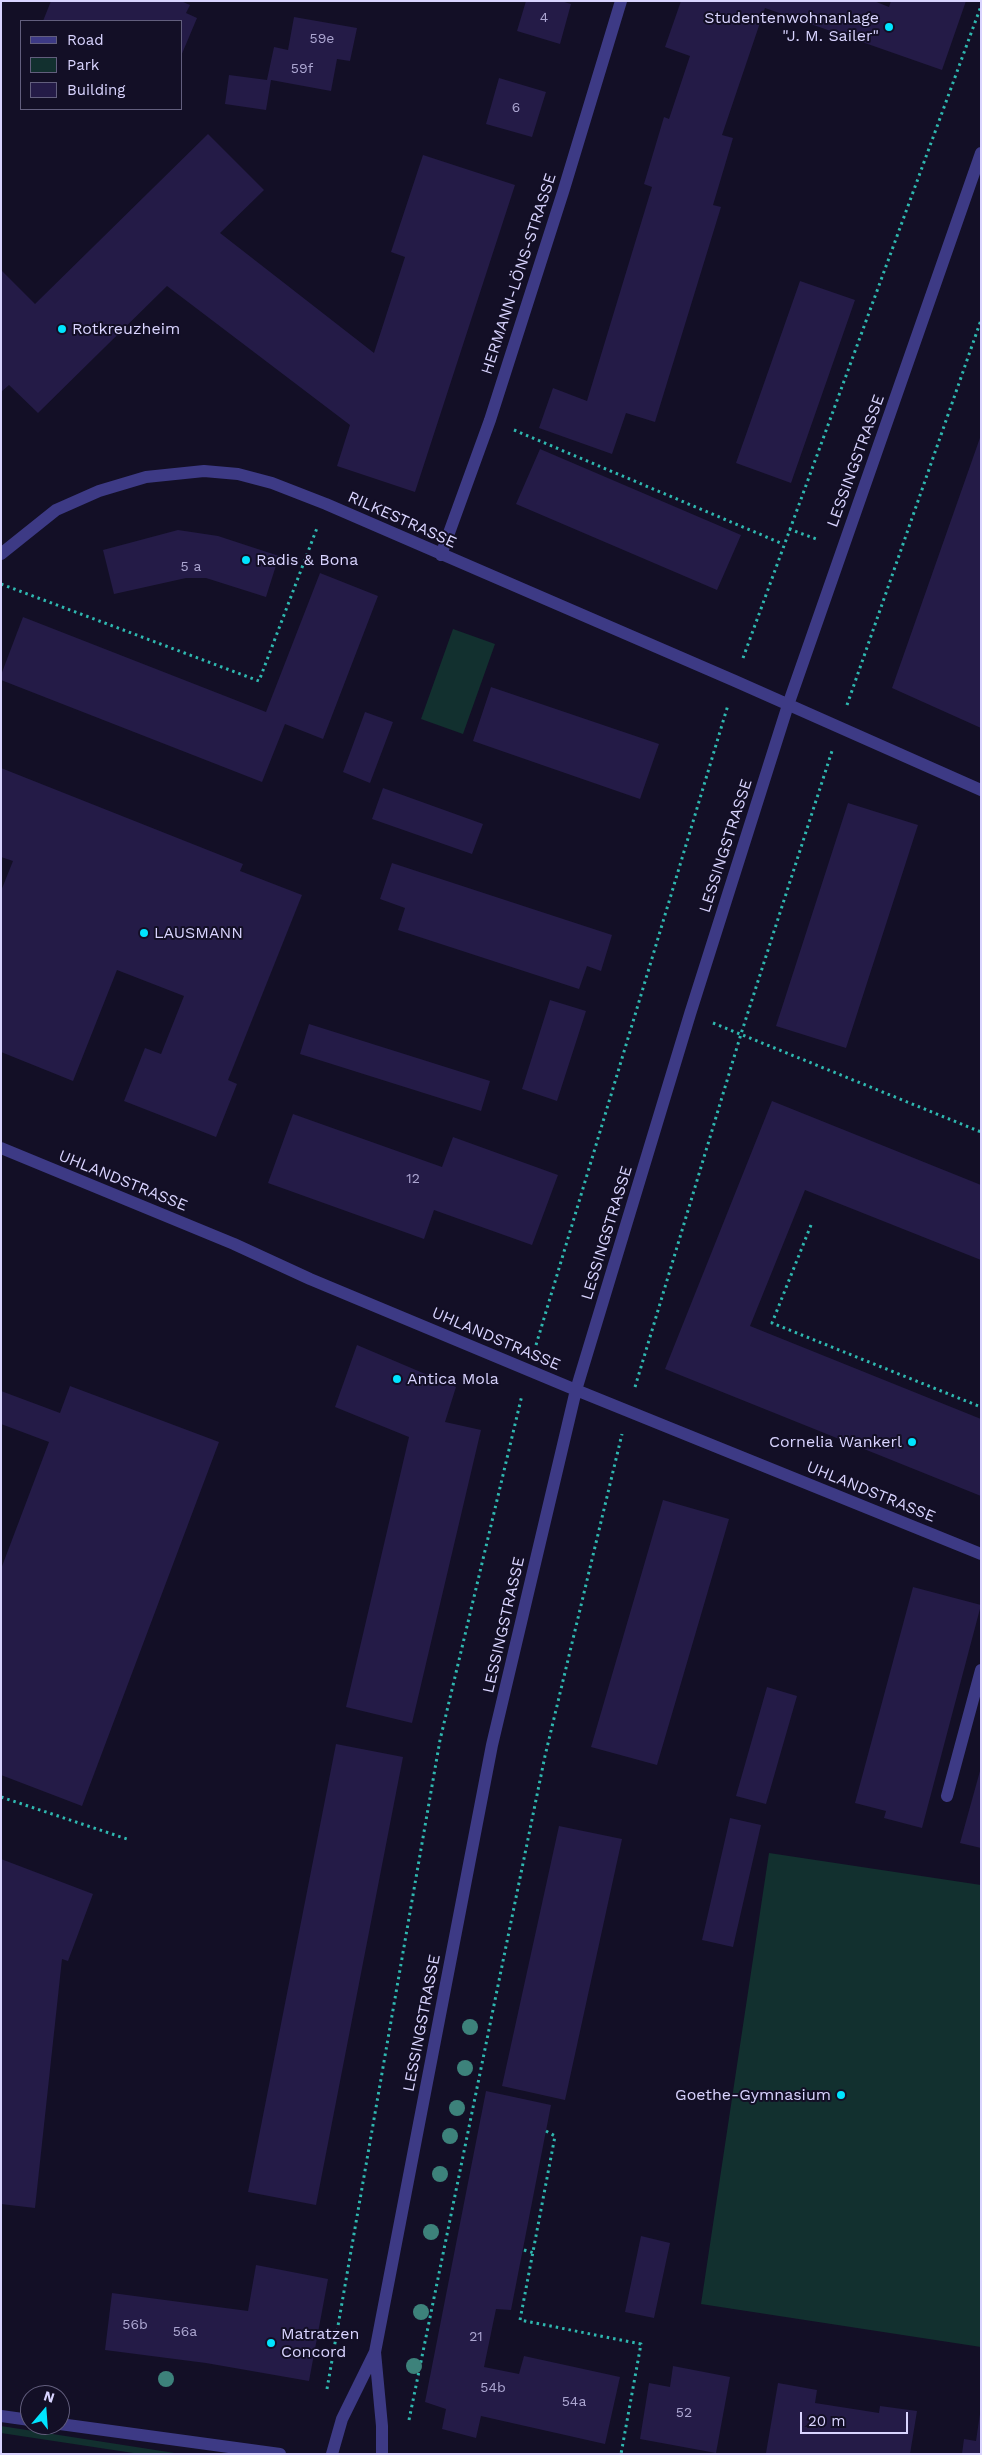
<!DOCTYPE html>
<meta charset="utf-8">
<style>
body{margin:0}
#map{position:relative;width:982px;height:2455px;overflow:hidden;background:#130f26;font-family:"Work Sans",sans-serif}
canvas{display:block}
.frame{position:absolute;inset:0;border:2px solid #d9d4ff;pointer-events:none}
.legend{position:absolute;left:20px;top:20px;width:162px;height:90px;box-sizing:border-box;background:#130f26;border:1px solid #625e7d;margin:0;padding:6px 9px;list-style:none;font-size:15px;color:#d9d4ff}
.legend li{display:flex;align-items:center;gap:10px;height:25px}
.legend b{width:25px;border:1px solid #625e7d}
.north{position:absolute;left:20px;top:2385px;width:50px;height:50px;box-sizing:border-box;background:#130f26;border:1px solid #625e7d;border-radius:50%;rotate:18deg;font-size:14px;font-weight:700;line-height:20px;text-align:center;color:#d9d4ff}
.north::after{content:'';display:block;margin:auto;width:18px;height:22px;background:#00e5ff;clip-path:polygon(50% 0,100% 100%,50% 72%,0 100%)}
.scale{position:absolute;left:800px;top:2412px;width:108px;height:22px;box-sizing:border-box;border:2px solid #d9d4ff;border-top:0;padding-left:6px;font-size:15px;line-height:18px;white-space:nowrap;color:#d9d4ff;-webkit-text-stroke:4px #130f26;paint-order:stroke}
</style>
<div id="map">
<canvas width="982" height="2455"></canvas>
<div class="frame"></div>
<ul class="legend">
<li><b style="height:6px;background:#3d3a85"></b>Road</li>
<li><b style="height:14px;background:#12302f"></b>Park</li>
<li><b style="height:14px;background:#241b47"></b>Building</li>
</ul>
<div class="north">N</div>
<div class="scale">20 m</div>
</div>
<script>
const g = document.querySelector('canvas').getContext('2d');
g.lineJoin = 'round';
function fillPath(path, color) {
  g.fillStyle = color;
  g.fill(path, 'evenodd');
}
function toPath(rows) {
  const path = new Path2D();
  for (const r of rows) {
    path.moveTo(r[0], r[1]);
    for (let i = 2; i < r.length; i += 2) path.lineTo(r[i], r[i + 1]);
  }
  return path;
}
function trace(path, color, width, dash) {
  g.strokeStyle = color;
  g.lineWidth = width;
  g.lineCap = dash ? 'butt' : 'round';
  g.setLineDash(dash || []);
  g.stroke(path);
}
function drawText(font, color, halo, rows, align = 'center') {
  g.font = font + ' "Work Sans",sans-serif';
  g.lineWidth = 4;
  g.setLineDash([]);
  g.textBaseline = 'middle';
  g.strokeStyle = halo;
  g.fillStyle = color;
  for (const [text, x, y, turn = 0] of rows) {
    g.save();
    g.translate(x, y);
    g.rotate((+turn || 0) * Math.PI / 180);
    g.textAlign = isNaN(turn) ? turn : align;
    if (halo) g.strokeText(text, 0, 0);
    g.fillText(text, 0, 0);
    g.restore();
  }
}
const green = toPath([
 [453,629,495,644,463,734,421,719],
 [769,1853,981,1885,981,2347,701,2304],
 [1,2426,181,2454,140,2454,1,2433]
]);
const building = toPath([
 [51,1,181,1,190,5,186,13,197,18,181,56,181,21,43,21],
 [526,1,561,1,571,4,560,44,517,31],
 [681,1,874,1,889,7,891,1,966,1,942,70,765,8,722,135,733,138,713,205,721,207,655,422,626,413,612,454,539,428,553,388,587,401,652,187,644,184,664,117,669,119,690,56,665,47],
 [294,17,357,28,350,61,337,59,331,91,271,80,266,110,225,104,229,75,267,80,274,47,288,50],
 [499,78,546,92,532,137,486,124],
 [208,134,264,190,220,233,374,353,405,257,391,252,423,155,515,185,415,492,337,466,350,425,167,286,38,413,9,385,1,392,1,270,35,304],
 [800,281,855,300,791,483,736,463],
 [981,435,981,728,892,688],
 [540,449,741,535,717,590,516,504],
 [178,530,218,536,279,556,266,597,206,578,186,578,114,594,103,550],
 [320,573,378,596,323,739,285,724,262,782,1,680,1,675,23,617,266,712],
 [491,687,659,744,640,799,473,741],
 [365,712,393,722,370,783,343,772],
 [1,768,243,864,240,871,302,895,228,1080,237,1084,216,1137,124,1101,145,1048,161,1054,184,996,117,970,73,1081,1,1052,1,891,13,861,1,857],
 [383,788,483,824,472,854,372,819],
 [848,803,918,825,846,1048,776,1026],
 [392,863,612,935,601,971,587,966,579,989,398,930,405,908,380,899],
 [550,1000,586,1011,557,1101,522,1089],
 [309,1024,490,1081,481,1111,300,1054],
 [772,1101,981,1185,981,1260,805,1190,750,1326,981,1419,981,1496,665,1369],
 [293,1114,442,1167,453,1137,558,1175,532,1245,434,1210,424,1239,268,1183],
 [357,1345,456,1387,445,1422,481,1430,412,1723,346,1707,409,1437,335,1407],
 [70,1386,219,1442,82,1806,1,1775,1,1569,49,1442,1,1424,1,1391,60,1413],
 [663,1500,729,1519,657,1765,591,1747],
 [913,1587,981,1605,922,1828,884,1818,886,1811,855,1803],
 [767,1687,797,1696,766,1804,736,1796],
 [336,1744,403,1757,316,2205,248,2192],
 [980,1771,981,1772,981,1848,960,1843],
 [730,1818,761,1825,733,1947,702,1940],
 [559,1826,622,1839,565,2100,502,2086],
 [1,1859,93,1894,68,1961,62,1959,35,2208,1,2204],
 [486,2091,551,2105,511,2310,496,2309,484,2367,519,2374,524,2356,620,2377,605,2444,481,2416,476,2438,442,2429,446,2409,425,2402],
 [641,2236,670,2243,654,2318,625,2312],
 [256,2265,328,2279,309,2381,206,2363,105,2350,112,2293,248,2311],
 [673,2366,730,2377,716,2453,640,2439,649,2383,670,2387],
 [778,2383,817,2390,815,2403,879,2413,880,2406,917,2411,910,2454,766,2453],
 [980,2414,981,2454,962,2454,964,2439,976,2441]
]);
const path = toPath([
 [514,430,783,544],
 [789,529,819,540],
 [1,584,259,681,317,528],
 [743,658,981,6],
 [847,705,981,320],
 [713,1023,981,1132],
 [811,1225,772,1323,981,1407],
 [536,1345,728,705],
 [635,1387,741,1034,832,751],
 [1,1797,130,1840],
 [546,2131,555,2136,520,2320,641,2344,621,2454],
 [524,2250,534,2253],
 [327,2389,440,1740,522,1395],
 [409,2420,545,1756,622,1434]
]);
const minor = toPath([
 [1,554,56,510,99,491,146,477,204,471,238,474,272,483,326,504,735,681,981,790],
 [441,555,490,420,564,189,621,1],
 [1,1148,234,1244,310,1279,576,1390,981,1554],
 [947,1796,981,1670],
 [375,2352,382,2426,382,2454],
 [1,2416,30,2420],
 [60,2424,280,2454],
 [332,2454,342,2419,375,2352,492,1745,576,1390,690,1014,788,705,981,153]
]);
const trees = [
 [470,2027],
 [465,2068],
 [457,2108],
 [450,2136],
 [440,2174],
 [431,2232],
 [421,2312],
 [414,2366],
 [166,2379]
];
const markers = [
 [889,27,5,"#00e5ff"],
 [62,329,5,"#00e5ff"],
 [246,560,5,"#00e5ff"],
 [144,933,5,"#00e5ff"],
 [397,1379,5,"#00e5ff"],
 [912,1442,5,"#00e5ff"],
 [841,2095,5,"#00e5ff"],
 [271,2343,5,"#00e5ff"]
];
const numberNames = [
 ["4",544,18],
 ["59e",322,39],
 ["59f",302,69],
 ["6",516,108],
 ["5 a",191,567],
 ["12",413,1179],
 ["56b",135,2325],
 ["56a",185,2332],
 ["21",476,2337],
 ["54b",493,2388],
 ["54a",574,2402],
 ["52",684,2413]
];
const poiNames = [
 ["Studentenwohnanlage",879,18,"right"],
 ["\"J. M. Sailer\"",879,36,"right"],
 ["Rotkreuzheim",72,329],
 ["Radis & Bona",256,560],
 ["LAUSMANN",154,933],
 ["Antica Mola",407,1379],
 ["Cornelia Wankerl",902,1442,"right"],
 ["Goethe-Gymnasium",831,2095,"right"],
 ["Matratzen",281,2334],
 ["Concord",281,2352]
];
const streetNames = [
 ["HERMANN-LÖNS-STRASSE",519,274,-72],
 ["LESSINGSTRASSE",856,461,-70],
 ["RILKESTRASSE",402,520,24],
 ["LESSINGSTRASSE",726,846,-72],
 ["UHLANDSTRASSE",123,1181,22],
 ["LESSINGSTRASSE",607,1233,-73],
 ["UHLANDSTRASSE",496,1339,23],
 ["UHLANDSTRASSE",871,1492,22],
 ["LESSINGSTRASSE",504,1625,-77],
 ["LESSINGSTRASSE",422,2023,-79]
];
fillPath(green, '#12302f');
fillPath(building, '#241b47');
trace(path, '#2fb8b0', 3, [2.5, 4]);
trace(minor, '#3d3a85', 12);
g.fillStyle = '#3d827b';
for (const [x, y] of trees) {
  g.beginPath();
  g.arc(x, y, 8, 0, 2 * Math.PI);
  g.fill();
}
for (const [x, y, r, color] of markers) {
  const dot = new Path2D();
  dot.arc(x, y, r, 0, 2 * Math.PI);
  g.fillStyle = color;
  g.fill(dot);
  trace(dot, '#130f26', 2);
}
drawText('14px', '#aca6d1', null, numberNames);
drawText('16px', '#d9d4ff', '#130f26', poiNames, 'left');
drawText('16px', '#d9d4ff', '#130f26', streetNames);
</script>
